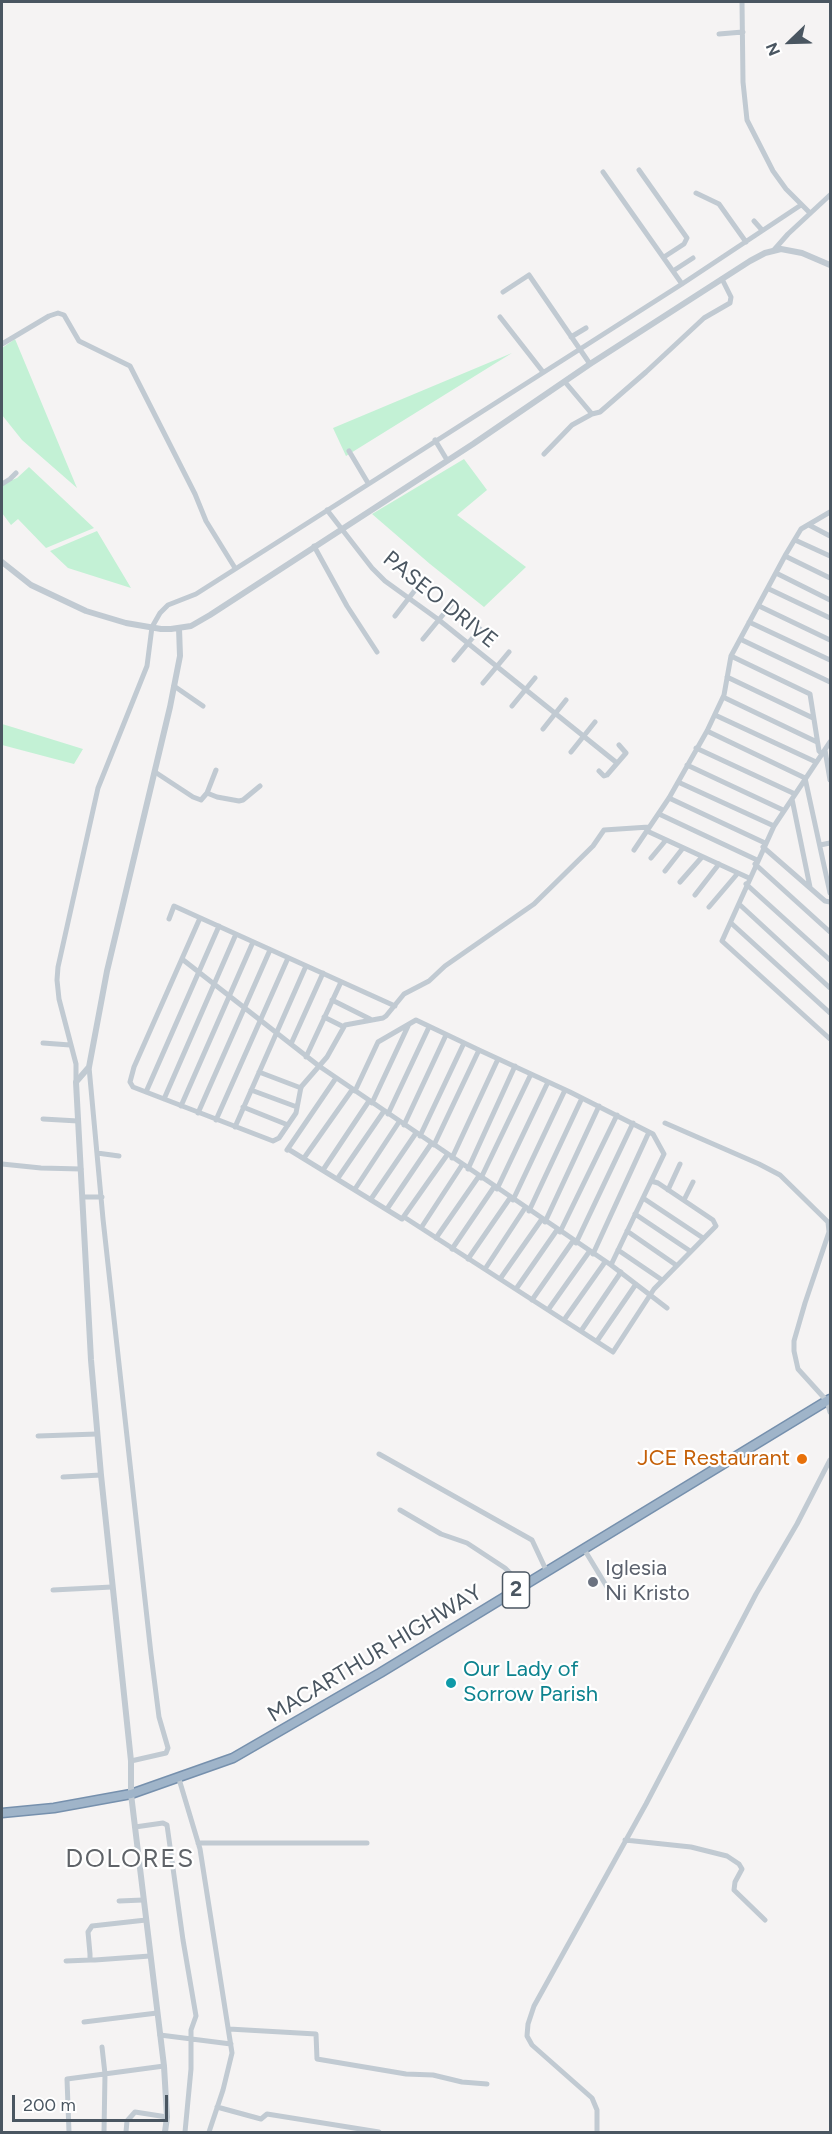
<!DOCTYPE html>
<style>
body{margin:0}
#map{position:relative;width:832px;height:2134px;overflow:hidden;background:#f5f3f3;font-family:Figtree,sans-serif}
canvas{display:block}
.frame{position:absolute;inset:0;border:3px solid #4a5661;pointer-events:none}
.north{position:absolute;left:760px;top:12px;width:60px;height:60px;-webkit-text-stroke:4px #fff;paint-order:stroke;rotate:247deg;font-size:16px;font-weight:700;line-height:24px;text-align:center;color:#4a5661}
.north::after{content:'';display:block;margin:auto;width:21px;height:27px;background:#4a5661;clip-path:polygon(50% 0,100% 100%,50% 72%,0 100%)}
.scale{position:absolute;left:12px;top:2095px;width:156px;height:27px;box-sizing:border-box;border:3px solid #4a5661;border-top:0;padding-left:8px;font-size:18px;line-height:21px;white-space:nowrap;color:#4a5661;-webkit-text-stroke:4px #fff;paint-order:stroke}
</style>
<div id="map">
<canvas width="832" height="2134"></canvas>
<div class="frame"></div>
<div class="north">N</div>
<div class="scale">200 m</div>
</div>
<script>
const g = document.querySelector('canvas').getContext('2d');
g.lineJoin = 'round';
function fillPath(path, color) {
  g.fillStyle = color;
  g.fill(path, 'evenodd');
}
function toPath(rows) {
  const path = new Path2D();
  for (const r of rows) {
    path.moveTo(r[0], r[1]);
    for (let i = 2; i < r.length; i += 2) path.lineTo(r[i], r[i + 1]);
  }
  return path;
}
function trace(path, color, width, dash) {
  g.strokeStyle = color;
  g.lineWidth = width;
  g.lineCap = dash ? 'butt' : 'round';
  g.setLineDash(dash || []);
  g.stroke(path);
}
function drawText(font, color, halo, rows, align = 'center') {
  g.font = font + ' Figtree,sans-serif';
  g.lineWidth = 4.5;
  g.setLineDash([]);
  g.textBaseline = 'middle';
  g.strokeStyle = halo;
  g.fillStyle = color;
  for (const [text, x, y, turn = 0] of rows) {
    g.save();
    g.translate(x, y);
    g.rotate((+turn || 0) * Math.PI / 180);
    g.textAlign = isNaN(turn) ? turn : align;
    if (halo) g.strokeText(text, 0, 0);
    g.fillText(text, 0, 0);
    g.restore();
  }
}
const green = toPath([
 [15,339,77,488,22,440,2,415,2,348],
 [512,353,346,456,333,428],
 [464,459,487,490,457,515,526,567,484,607,430,564,372,514],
 [29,467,94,528,46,548,18,519,11,525,2,513,2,484,17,478],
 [97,531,131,588,68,568,50,551],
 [2,724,12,727,83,749,74,764,2,745]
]);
const minor = toPath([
 [742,2,743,82,747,120,773,171,786,189,810,213],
 [719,34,743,32],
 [639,170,687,238,684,244,664,257],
 [603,172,682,284],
 [696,193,719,204,746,242],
 [754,221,762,230],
 [773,251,788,234,830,195],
 [673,271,693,258],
 [503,292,529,275,590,364],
 [500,317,543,372],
 [571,337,586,328],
 [2,344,49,316,58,313,64,315,79,341,130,366,195,494,206,521,235,568],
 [565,382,592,414,600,412,646,372,704,318,730,303,731,297,722,279],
 [435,440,447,460],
 [349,451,368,483],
 [544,454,572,425,592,414],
 [2,484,10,479,16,473],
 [327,510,372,568,385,581,439,620,617,763],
 [809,525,830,536],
 [795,540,830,556],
 [314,546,347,606,377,652],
 [785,556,830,578],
 [776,573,830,600],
 [769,589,830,618],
 [759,606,830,640],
 [395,616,419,585],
 [749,622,830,660],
 [423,639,451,605],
 [740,639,830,682],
 [731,656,810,694,819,751,822,754],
 [454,660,480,629],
 [727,677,813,718],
 [483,683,509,652],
 [174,686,203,706],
 [723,697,817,742],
 [512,706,535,678],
 [715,715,816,762],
 [543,729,566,700],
 [707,731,805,778,830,893],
 [830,742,774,826,722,941,830,1039],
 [696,748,795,794],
 [825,750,830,780],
 [571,752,595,722],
 [687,765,783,810],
 [599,771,604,776,607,775,626,753,619,745],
 [155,772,193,797,201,800,207,793,216,770],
 [678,782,774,826],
 [207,793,217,797,239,801,243,800,260,786],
 [669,798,765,843],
 [792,799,810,887],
 [659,814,757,860],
 [647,831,749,878],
 [820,845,830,843],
 [763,847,825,901,830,902],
 [634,850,669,798,707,731,724,695,731,656,786,554,801,529,830,512],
 [651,858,666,840],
 [755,864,830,932],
 [665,871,683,848],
 [680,882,702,857],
 [746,884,830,960],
 [695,895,719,864],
 [739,904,830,988],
 [709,907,738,873],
 [200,918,134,1067,130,1082,133,1087,273,1141,279,1138,296,1113,301,1087,327,1057,345,1025,383,1018,386,1016,404,994,429,981,445,966,534,904,593,846,604,830,649,827],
 [169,919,174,906,395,1006],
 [731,923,830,1013],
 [182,959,319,1066,611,1265,667,1308],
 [332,1000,370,1019],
 [324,1017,344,1027],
 [43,1043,70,1045],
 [291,1044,323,973],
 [306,1057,341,982],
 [89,1067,103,1219,151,1654,159,1717,168,1748,166,1753,131,1761],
 [259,1072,301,1088],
 [76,1082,76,1064,59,999,57,980,58,967,98,788,147,666,152,627,160,613,168,605,196,594,284,538,682,284,801,205],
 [251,1090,297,1107],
 [355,1091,378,1042,416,1020,479,1050],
 [146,1092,219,926],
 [164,1099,236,934],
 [372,1103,409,1024],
 [181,1106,253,942],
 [243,1107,288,1125],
 [198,1113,270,950],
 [388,1114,429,1027],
 [43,1119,78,1121],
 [216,1120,288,958],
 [665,1123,759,1164,780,1175,828,1222,829,1232,805,1303,794,1341,794,1351,798,1369,827,1401,830,1412],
 [404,1125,446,1035],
 [235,1127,306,966],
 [420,1136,464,1043],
 [434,1145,479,1050,570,1092,653,1134,664,1154,611,1265],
 [288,1149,402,1219,447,1155],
 [287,1150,336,1078],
 [97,1153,119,1156],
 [304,1158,352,1090],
 [452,1158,498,1059],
 [2,1164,41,1168,81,1169],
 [468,1169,515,1066],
 [323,1170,369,1101],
 [338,1178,384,1111],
 [481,1178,531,1074],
 [355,1189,399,1122],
 [497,1189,548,1082],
 [668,1190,680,1164],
 [83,1197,102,1197],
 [643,1198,703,1238],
 [371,1199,416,1133],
 [513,1200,565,1090],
 [684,1200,693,1182],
 [387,1209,431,1144],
 [529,1211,582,1098],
 [635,1214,690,1251],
 [404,1217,613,1352,654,1289,716,1226,713,1220,658,1183,651,1181],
 [545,1222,599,1106],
 [421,1228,462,1165],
 [627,1231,676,1265],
 [560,1232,617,1115],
 [436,1238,479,1176],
 [576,1243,633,1123],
 [452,1249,494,1187],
 [618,1250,662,1280],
 [593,1254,649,1132],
 [468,1259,510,1198],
 [485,1269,525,1208],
 [500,1279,542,1219],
 [516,1289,557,1230],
 [532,1300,573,1241],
 [548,1310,589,1252],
 [564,1320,605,1262],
 [581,1331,621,1272],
 [597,1341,636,1284],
 [38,1436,97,1434],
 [379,1454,532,1540,547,1572],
 [63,1477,101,1475],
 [400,1510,441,1534,467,1543,505,1568,523,1586],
 [584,1549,607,1587],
 [53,1590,112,1587],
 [179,1779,200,1849,232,2053,223,2090,209,2132],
 [135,1827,163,1823,167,1825,183,1940,196,2016,191,2030,191,2069,185,2132],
 [625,1840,691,1847,727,1856,739,1864,742,1869,735,1882,734,1890,765,1920],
 [198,1843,367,1843],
 [119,1901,143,1900],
 [146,1920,92,1926,88,1932,90,1954,90,1960,95,1960,150,1956],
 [66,1961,90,1960],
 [84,2022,157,2013],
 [229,2029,316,2034,317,2059,406,2074,433,2075,462,2082,487,2084],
 [160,2035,231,2044],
 [102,2047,105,2074,104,2132],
 [217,2107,261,2119,267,2114,379,2132],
 [69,2132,67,2079,164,2066],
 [126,2132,127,2121,135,2112,167,2117],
 [597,2132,597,2110,592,2098,532,2045,527,2036,528,2024,534,2006,646,1804,756,1594,797,1524,830,1460]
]);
const tertiary = toPath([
 [2,562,31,585,86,611,126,623,161,629,171,629,191,626,210,615,473,444,590,364,750,261,765,253,781,249,802,253,830,265],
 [165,2132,167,2117,164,2066,131,1794,131,1761,101,1475,91,1360,76,1082,89,1067,107,971,170,707,180,656,179,628]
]);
const trunk = toPath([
 [2,1813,54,1808,131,1794,233,1758,380,1673,830,1399]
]);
const markers = [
 [802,1459,6,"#e8710a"],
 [593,1582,6,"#6b7280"],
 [451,1683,6,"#0f9aa8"]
];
const shields = [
 [516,1590,27]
];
const shieldNames = [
 ["2",516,1590]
];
const streetNames = [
 ["PASEO DRIVE",440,600,39],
 ["MACARTHUR HIGHWAY",375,1654,-31]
];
const foodNames = [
 ["JCE Restaurant",790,1459]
];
const worshipNames = [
 ["Iglesia",605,1569],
 ["Ni Kristo",605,1594]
];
const cultureNames = [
 ["Our Lady of",463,1670],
 ["Sorrow Parish",463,1695]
];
const quarterNames = [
 ["DOLORES",130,1859]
];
fillPath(green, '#c3f1d5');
trace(trunk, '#7690ad', 11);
trace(minor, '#c1cad2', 5);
trace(tertiary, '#c1cad2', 6);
trace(trunk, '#9fb4c9', 8);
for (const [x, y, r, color] of markers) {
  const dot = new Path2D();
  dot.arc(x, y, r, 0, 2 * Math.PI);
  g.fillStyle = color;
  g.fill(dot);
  trace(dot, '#fff', 2);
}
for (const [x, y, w] of shields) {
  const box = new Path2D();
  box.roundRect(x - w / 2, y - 18, w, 36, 4.5);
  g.fillStyle = '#fff';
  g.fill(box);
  trace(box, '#4a5661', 1.5);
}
drawText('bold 21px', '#4a5661', null, shieldNames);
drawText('22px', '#4a5661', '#fff', streetNames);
drawText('22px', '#c56008', '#fff', foodNames, 'right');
drawText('22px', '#5b616d', '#fff', worshipNames, 'left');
drawText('22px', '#0d838f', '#fff', cultureNames, 'left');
g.letterSpacing = '1.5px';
drawText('26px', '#5f6368', '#fff', quarterNames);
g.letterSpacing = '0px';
</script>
